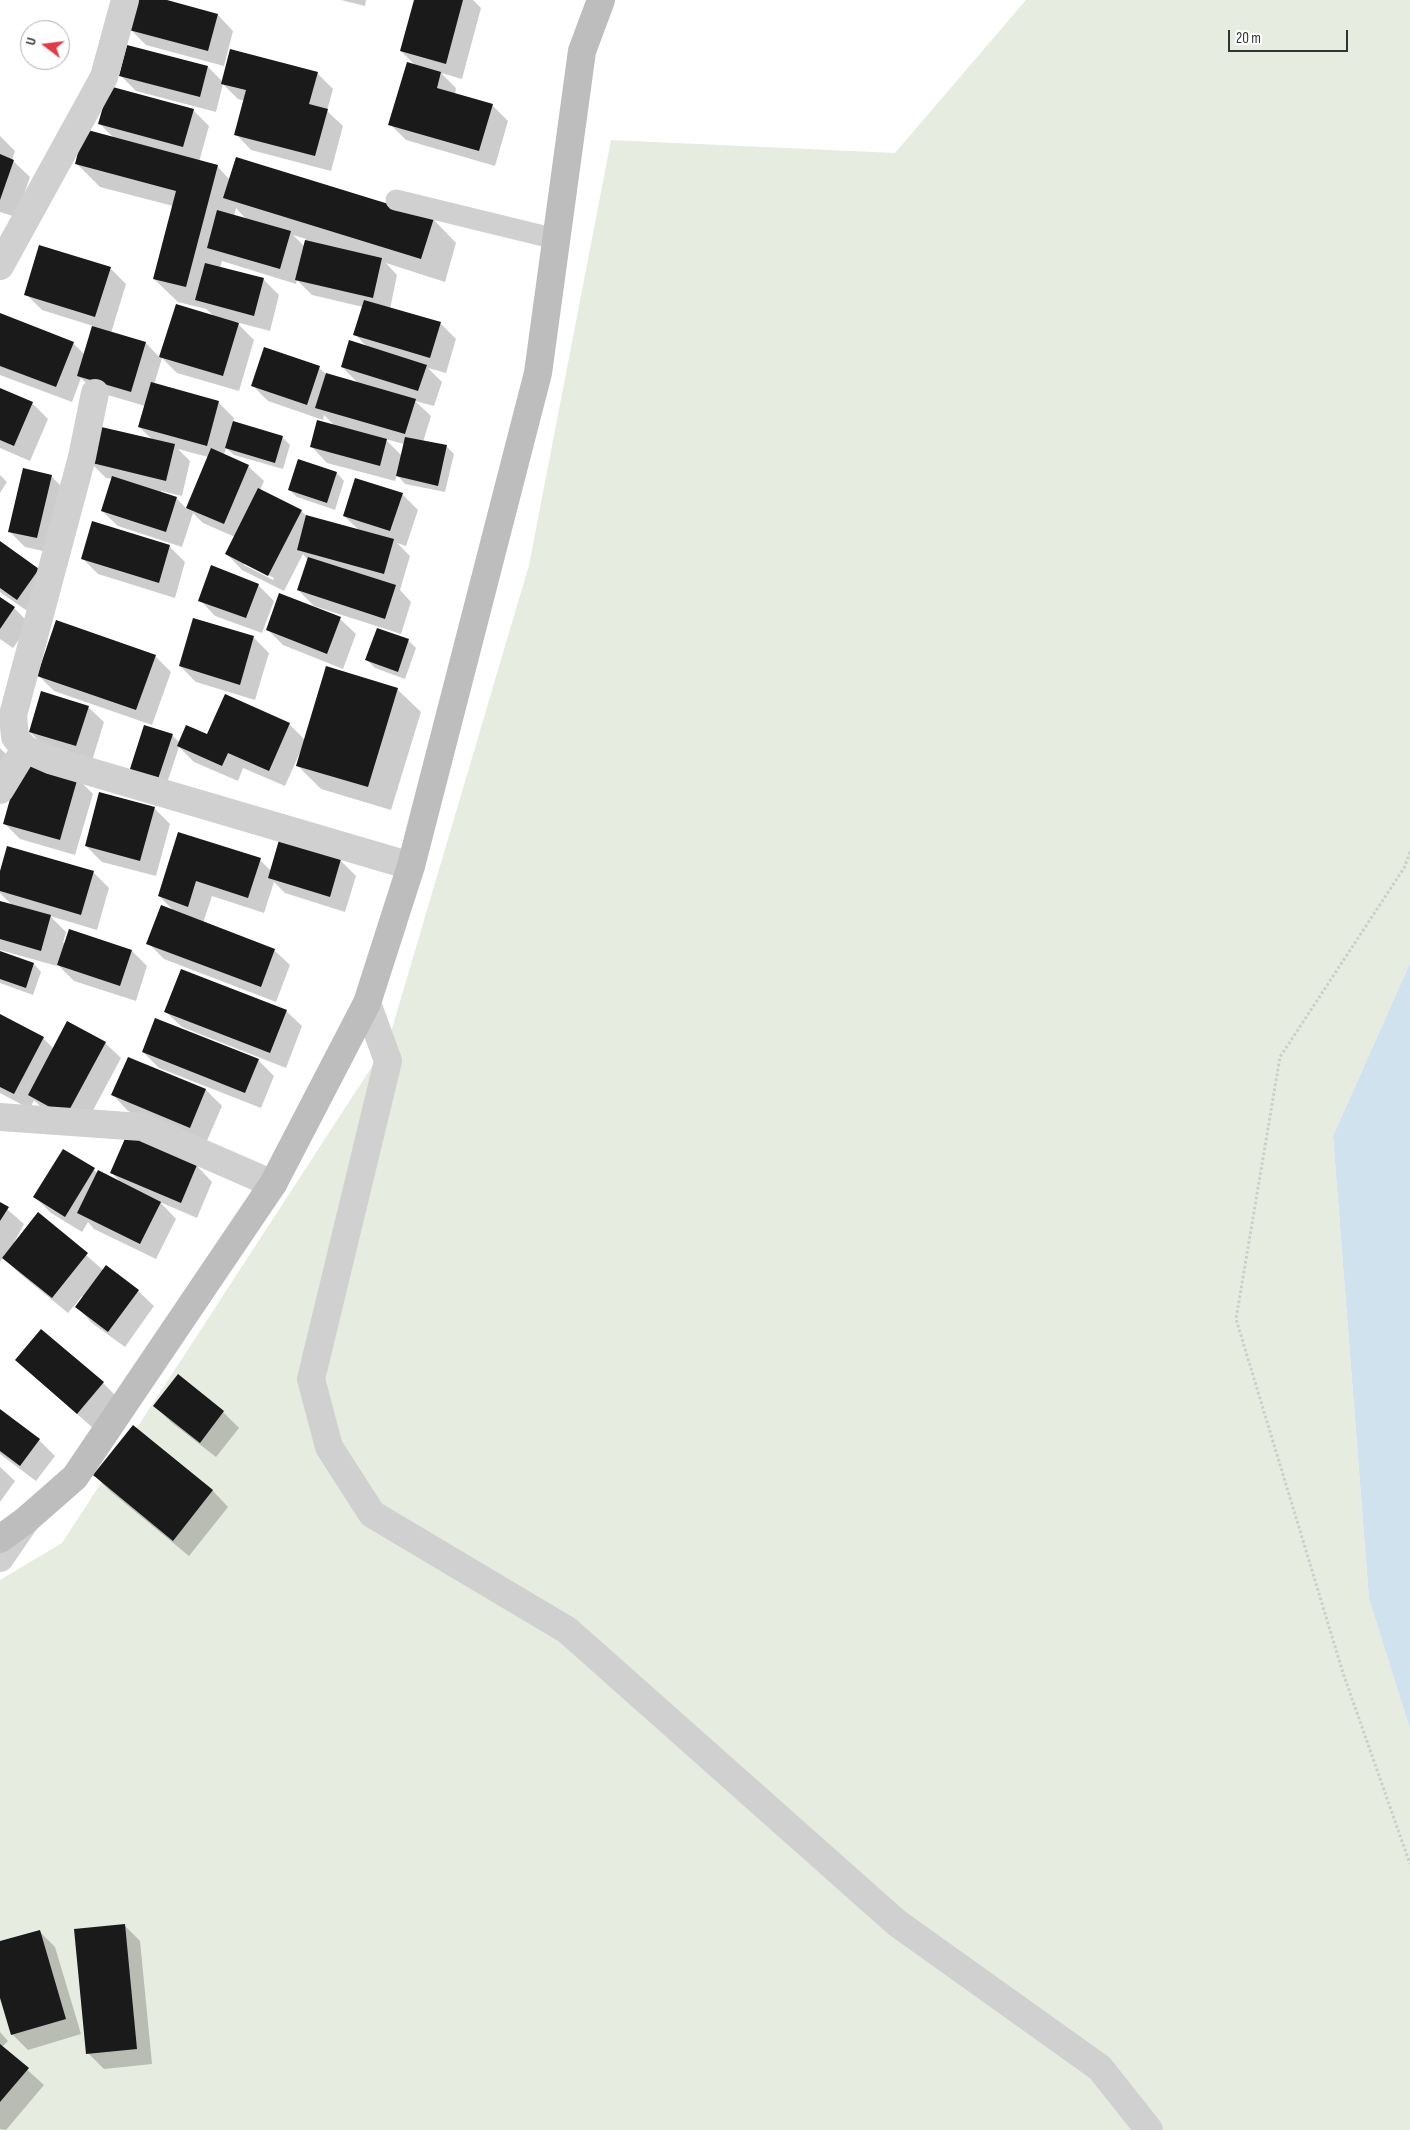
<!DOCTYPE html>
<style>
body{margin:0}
#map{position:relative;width:1410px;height:2130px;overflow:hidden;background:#fff;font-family:"Sofia Sans Condensed",sans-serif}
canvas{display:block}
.north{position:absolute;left:20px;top:20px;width:50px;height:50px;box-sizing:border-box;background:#fff;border:1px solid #adadad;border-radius:50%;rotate:285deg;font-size:14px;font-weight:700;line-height:20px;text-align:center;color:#333}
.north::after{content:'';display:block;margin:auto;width:18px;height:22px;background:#e63946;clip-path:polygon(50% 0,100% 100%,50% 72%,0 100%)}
.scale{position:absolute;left:1228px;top:30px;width:120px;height:22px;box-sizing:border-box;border:2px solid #333;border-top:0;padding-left:6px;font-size:15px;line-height:18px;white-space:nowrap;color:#333;-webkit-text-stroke:4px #fff;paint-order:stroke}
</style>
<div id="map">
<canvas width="1410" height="2130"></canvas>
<div class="north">U</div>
<div class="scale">20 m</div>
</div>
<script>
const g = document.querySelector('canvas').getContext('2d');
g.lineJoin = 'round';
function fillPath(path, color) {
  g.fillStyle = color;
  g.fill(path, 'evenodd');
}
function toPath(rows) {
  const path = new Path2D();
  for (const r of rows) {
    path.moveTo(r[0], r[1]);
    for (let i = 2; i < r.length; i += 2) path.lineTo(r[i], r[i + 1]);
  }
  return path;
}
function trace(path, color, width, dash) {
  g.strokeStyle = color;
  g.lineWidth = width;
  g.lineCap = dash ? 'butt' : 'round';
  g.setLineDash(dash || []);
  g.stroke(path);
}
const green = toPath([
 [1026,0,1410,0,1410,963,1333,1136,1369,1599,1410,1729,1410,2130,0,2130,0,1580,62,1543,388,1042,529,565,611,140,895,153]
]);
const water = toPath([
 [1410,963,1410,1729,1369,1599,1333,1136]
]);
const shadow = toPath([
 [139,0,162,0,218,15,233,31,224,66,146,45,131,30],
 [341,0,366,0,365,6],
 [415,0,473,0,481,8,462,79,441,73,456,88,455,94,492,105,508,121,495,166,406,140,390,124,415,65,401,51],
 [128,46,208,67,223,82,317,73,333,89,327,111,343,126,331,171,251,150,236,134,245,101,238,99,223,84,216,112,136,91,120,75],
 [193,110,209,126,199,162,217,166,230,180,433,219,456,243,445,282,386,263,397,275,390,309,440,323,456,339,446,373,428,368,442,382,434,406,415,401,431,416,423,442,446,446,454,454,445,492,405,484,397,475,395,481,327,463,312,447,335,426,324,415,323,420,268,401,252,385,265,349,319,368,326,374,359,384,342,367,367,347,355,334,363,307,312,295,297,280,296,284,222,261,220,268,263,279,279,295,270,331,236,322,254,340,239,391,177,373,162,358,154,385,219,403,234,418,233,422,282,437,290,445,283,469,234,455,226,448,224,455,248,466,264,481,260,490,301,511,307,516,360,531,344,516,402,494,418,510,406,546,397,543,410,556,400,590,411,602,401,634,314,606,298,590,308,560,303,554,284,591,242,570,227,554,235,537,203,523,193,513,182,547,118,526,102,511,113,479,106,478,90,462,153,440,139,427,145,406,94,391,81,378,72,402,0,375,0,314,73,343,85,355,93,326,42,310,26,294,110,268,126,284,111,333,146,343,160,358,177,305,214,316,206,309,178,302,154,279,173,206,100,187,76,163,115,139,100,124],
 [236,208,247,220,234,216],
 [293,235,306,239,304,246],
 [385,439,404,444,402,456],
 [178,449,208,457,187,509,176,498,161,493,161,491,182,496,190,461],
 [244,562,274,578,273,580,244,565],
 [0,136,15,151,12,160,30,177,16,217,0,212],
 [0,389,32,403,48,419,30,461,0,448],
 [299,461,337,473,344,481,335,510,297,497,289,490],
 [0,475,7,482,0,493],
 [51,476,67,492,52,553,25,547,9,531],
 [93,523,170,547,185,562,175,598,98,574,82,558],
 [0,543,38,570,33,615,0,592],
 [258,585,274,601,262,633,215,616,200,600],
 [280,595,340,619,356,634,343,669,283,645,267,629],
 [0,598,14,608,30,624,13,648,0,639],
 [253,637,269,653,255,700,196,682,180,666],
 [408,640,416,648,405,679,375,668,367,660],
 [155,656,171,672,152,725,54,691,38,675],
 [397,689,421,712,391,810,321,789,298,766,301,750,285,786,243,768,238,781,194,762,179,747,165,789,138,779,145,726,173,736,180,743,289,724,305,740],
 [88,707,104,722,92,761,46,748,30,732],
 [0,748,20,768,77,778,93,794,75,855,20,839,4,823,16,782,0,799],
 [154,808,170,824,156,876,102,862,86,846],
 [179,833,260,860,271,871,340,860,356,876,345,912,285,893,274,882,264,913,212,896,203,923,274,950,290,965,276,1002,164,959,148,943,175,912,159,896],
 [93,872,109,888,97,930,50,916,66,932,63,943,132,951,147,966,136,1001,74,981,57,964,57,966,0,950,0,902,13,906,0,893,0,875],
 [0,953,34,964,41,972,33,995,0,983],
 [286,1011,302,1026,286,1068,182,1027,166,1012],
 [0,1015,43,1038,54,1049,105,1043,121,1058,82,1131,45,1111,34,1100,30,1109,0,1093],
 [143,1052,258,1060,274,1076,261,1108,159,1068],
 [128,1059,206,1090,222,1106,206,1143,128,1111,113,1095],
 [63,1150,98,1173,122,1184,112,1173,197,1166,212,1182,197,1218,160,1202,176,1219,156,1259,94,1229,88,1222,82,1232,51,1213,35,1197],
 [0,1203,24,1224,9,1252,39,1214,103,1270,138,1291,154,1306,125,1347,92,1323,77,1307,83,1298,82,1296,68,1313,19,1273,3,1257,0,1262],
 [16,1360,103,1383,119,1399,94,1429],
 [178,1376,223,1412,239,1428,216,1457,171,1422,155,1406],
 [0,1411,39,1440,55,1456,36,1481,0,1454],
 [133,1426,213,1491,228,1507,189,1556,110,1491,94,1475],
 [0,1467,15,1481,0,1502],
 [124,1925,140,1941,152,2064,104,2069,88,2053],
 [39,1931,55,1947,81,2034,28,2050,12,2034,0,1994,0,1943],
 [0,2032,8,2041,2,2047,44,2085,6,2130,0,2129]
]);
const building = toPath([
 [137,0,167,0,218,14,208,51,129,30],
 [414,0,463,0,446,64,400,51],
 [127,45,208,66,200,97,119,76],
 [230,49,318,72,309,104,328,109,315,156,234,135,246,90,221,84],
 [407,62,441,72,437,88,493,104,479,151,388,125],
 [109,86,194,109,183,147,98,124],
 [84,129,218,165,186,287,153,279,176,191,75,164],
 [0,154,14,160,0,200],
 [236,157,434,218,421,259,223,198],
 [217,210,291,231,280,269,207,248],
 [305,240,382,258,373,298,295,280],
 [39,245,111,267,95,317,24,295],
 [205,263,264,278,254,316,195,300],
 [364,300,441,322,430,358,353,335],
 [176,304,239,323,223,376,159,357],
 [0,313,74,342,56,387,0,366],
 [92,326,146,342,131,392,77,376],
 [349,340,427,365,418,391,341,367],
 [264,347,320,366,307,405,251,386],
 [326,373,416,399,405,434,315,408],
 [151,382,219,401,207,446,138,427],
 [0,388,33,402,14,446,0,440],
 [317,420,387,439,380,466,310,447],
 [233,421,283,436,275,463,225,448],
 [97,426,175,444,166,481,88,462],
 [405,437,447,445,438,486,396,476],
 [211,448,249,465,224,524,186,508],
 [298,459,337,472,327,503,288,490],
 [23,468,52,475,37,538,8,532],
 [112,476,177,497,166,532,101,511],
 [355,478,403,493,390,531,343,516],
 [258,488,302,510,268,576,225,554],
 [306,515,394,539,384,574,297,550],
 [92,521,170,545,159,583,81,559],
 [0,541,39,569,17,600,0,588],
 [308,557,396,585,385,619,297,590],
 [211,565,259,584,246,618,198,601],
 [279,593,341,617,327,654,266,630],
 [0,597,15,607,0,629],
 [193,618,254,636,240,685,179,666],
 [56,620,156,655,136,710,37,676],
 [377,628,409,639,398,672,365,660],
 [326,666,398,688,368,787,296,766],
 [41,691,89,706,76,746,29,732],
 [225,694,290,723,269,771,228,753,222,766,177,746,186,725,207,734],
 [144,725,173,734,157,782,129,772],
 [21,760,78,777,60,840,3,824],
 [99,792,155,807,140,861,85,846],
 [178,832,261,858,248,898,196,881,188,907,158,896],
 [279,840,341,859,330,897,268,878],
 [7,846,94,871,81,915,0,891,0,871],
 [0,901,51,915,41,951,0,939],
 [161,905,275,949,261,987,146,944],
 [69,929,132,950,120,986,57,965],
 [0,951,34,963,26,988,0,979],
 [181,969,287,1010,270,1053,164,1012],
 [0,1014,44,1037,14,1094,0,1087],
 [155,1018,259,1059,245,1093,142,1052],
 [67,1021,106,1042,66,1116,28,1095],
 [128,1057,206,1089,190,1128,111,1095],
 [127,1134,197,1165,181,1203,110,1173],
 [63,1149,95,1168,65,1217,33,1197],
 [98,1170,161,1202,140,1244,77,1213],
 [0,1202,9,1207,0,1221],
 [38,1212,88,1253,52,1298,2,1258],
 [106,1265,139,1290,108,1332,75,1307],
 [41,1329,104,1382,77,1414,15,1360],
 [178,1374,224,1411,200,1443,153,1406],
 [0,1409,40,1439,20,1466,0,1451],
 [133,1425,213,1490,173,1541,93,1475],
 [125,1924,137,2049,86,2054,74,1929],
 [40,1930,66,2019,11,2035,0,1998,0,1941],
 [0,2044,29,2068,0,2102]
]);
const path = toPath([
 [1410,852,1404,868,1280,1057,1236,1319,1343,1673,1410,1864]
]);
const lane = toPath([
 [396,200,556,239]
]);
const street = toPath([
 [0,266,104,77,125,0],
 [95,393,82,457,13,715,15,737,25,749,50,760,411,866],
 [0,790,25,749],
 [367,1003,388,1061,311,1379,329,1447,372,1514,567,1630,897,1923,1100,2068,1149,2130],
 [0,1117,142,1127,273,1184],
 [0,1558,26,1520]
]);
const secondary = toPath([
 [0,1539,26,1520,75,1477,273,1184,367,1003,411,866,538,373,582,51,601,0]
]);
fillPath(green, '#e6ecdf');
fillPath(water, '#cfe2ee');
fillPath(shadow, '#0003');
fillPath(building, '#1a1a1a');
trace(path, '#cdcdcd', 3, [2.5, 2.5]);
trace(lane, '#d0d0d0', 21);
trace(street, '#d0d0d0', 28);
trace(secondary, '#bdbdbd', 28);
</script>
